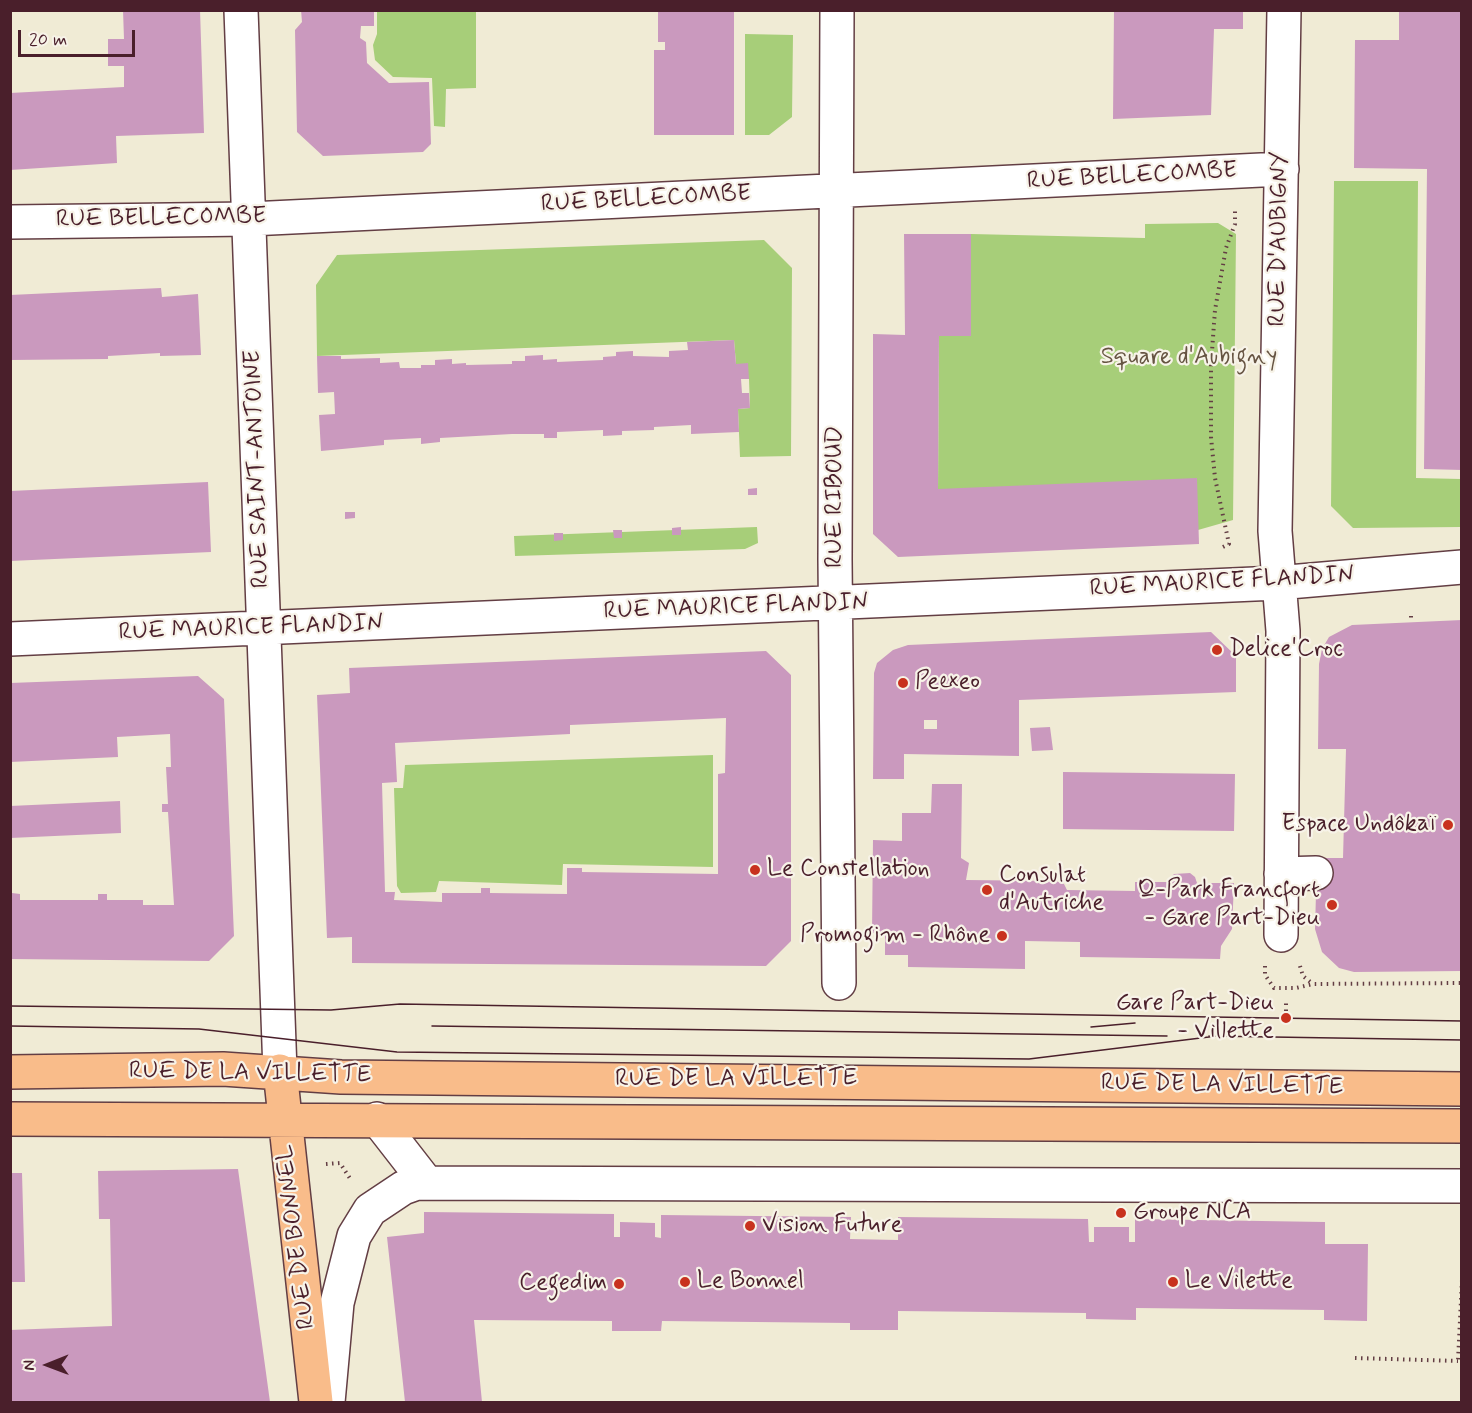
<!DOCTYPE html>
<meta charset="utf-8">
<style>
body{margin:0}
#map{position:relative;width:1472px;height:1413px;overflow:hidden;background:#f0ebd5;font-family:Mynerve,sans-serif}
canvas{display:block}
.frame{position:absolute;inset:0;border:12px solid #4a1f2b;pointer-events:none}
.north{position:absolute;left:18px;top:1335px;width:60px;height:60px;-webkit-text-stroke:4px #f7f3e8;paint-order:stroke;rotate:269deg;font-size:16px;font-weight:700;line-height:24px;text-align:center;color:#4a1f2b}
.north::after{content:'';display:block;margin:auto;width:21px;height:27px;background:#4a1f2b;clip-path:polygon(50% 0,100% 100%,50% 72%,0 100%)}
.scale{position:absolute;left:18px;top:30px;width:117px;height:27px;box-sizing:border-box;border:3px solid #4a1f2b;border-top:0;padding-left:8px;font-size:18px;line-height:21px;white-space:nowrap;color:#4a1f2b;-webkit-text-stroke:4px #f7f3e8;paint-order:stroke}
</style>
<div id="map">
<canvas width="1472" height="1413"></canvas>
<div class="frame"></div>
<div class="north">N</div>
<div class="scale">20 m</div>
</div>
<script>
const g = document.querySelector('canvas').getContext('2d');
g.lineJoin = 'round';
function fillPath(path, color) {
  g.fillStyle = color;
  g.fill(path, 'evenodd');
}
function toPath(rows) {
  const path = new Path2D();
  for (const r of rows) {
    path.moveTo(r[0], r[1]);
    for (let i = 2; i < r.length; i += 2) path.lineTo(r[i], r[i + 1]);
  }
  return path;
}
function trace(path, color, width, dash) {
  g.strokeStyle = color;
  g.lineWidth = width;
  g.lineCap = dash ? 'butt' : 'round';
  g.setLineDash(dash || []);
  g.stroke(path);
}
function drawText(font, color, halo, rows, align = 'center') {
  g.font = font + ' Mynerve,sans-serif';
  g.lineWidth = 4.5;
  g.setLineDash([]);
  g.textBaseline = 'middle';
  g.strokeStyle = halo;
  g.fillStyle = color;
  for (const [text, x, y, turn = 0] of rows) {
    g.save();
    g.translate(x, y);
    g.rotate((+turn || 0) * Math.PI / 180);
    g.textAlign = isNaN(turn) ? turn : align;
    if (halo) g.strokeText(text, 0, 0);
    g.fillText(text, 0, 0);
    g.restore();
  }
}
const green = toPath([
 [377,11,476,11,476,88,446,89,445,127,434,126,432,78,393,77,375,60,373,45,377,34],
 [745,34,793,35,792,117,769,135,745,135],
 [1334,181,1418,181,1416,478,1461,479,1461,527,1353,528,1331,506],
 [1218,223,1236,234,1233,520,1198,530,938,489,939,336,971,336,971,234,1145,238,1145,224],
 [764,240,792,268,791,456,740,457,738,409,750,408,749,379,736,364,734,340,317,356,316,285,337,255],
 [757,527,758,543,745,549,515,556,514,536],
 [713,755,713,867,563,864,562,885,439,881,436,892,401,893,397,886,394,788,403,788,405,765]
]);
const building = toPath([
 [123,10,200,10,204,133,116,136,117,163,10,170,10,93,124,87,124,66,108,66,108,39,124,39],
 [301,10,374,10,374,26,361,26,360,38,366,42,367,63,389,83,429,82,431,144,423,152,323,156,297,132,295,30,302,22],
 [658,10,734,10,734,135,654,135,654,50,665,50,665,42,658,42],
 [1114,10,1243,10,1243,29,1214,29,1211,115,1113,119],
 [1399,10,1462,10,1462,470,1424,469,1427,169,1354,168,1355,40,1399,40],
 [904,234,971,234,971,336,939,336,938,489,1197,478,1199,544,898,557,873,534,873,334,905,335],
 [161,288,162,297,198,294,201,355,160,356,160,353,108,356,108,359,10,360,10,295],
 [734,340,736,364,748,363,749,379,741,379,742,393,749,393,750,408,738,409,739,432,691,434,691,425,654,427,654,430,622,431,622,435,603,436,603,430,557,432,557,438,544,438,544,434,512,434,440,438,440,442,421,444,421,438,384,440,384,445,321,451,319,415,335,414,334,392,318,393,317,356,341,356,341,359,380,358,380,363,399,362,400,368,421,368,421,365,435,365,435,360,452,359,452,364,466,363,466,365,512,364,512,361,525,361,525,356,543,355,543,360,557,359,557,362,603,360,603,357,616,356,616,352,633,351,633,356,669,357,669,351,688,350,687,342],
 [208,482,211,552,10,561,10,491],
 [757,488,757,495,748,495,748,489],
 [345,512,355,512,355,518,345,519],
 [681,527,681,535,672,535,672,528],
 [613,530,622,530,622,538,614,538],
 [554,533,563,533,563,540,554,541],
 [1462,620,1462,971,1354,972,1339,968,1322,952,1315,929,1317,858,1343,858,1346,749,1318,749,1319,664,1322,649,1329,637,1352,625],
 [1211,632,1236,656,1236,692,1019,700,1019,756,904,754,904,779,873,779,874,673,877,663,893,650,908,645],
 [924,720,937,720,937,729,924,729],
 [766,651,791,675,791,941,766,966,352,963,352,937,327,938,317,695,350,693,349,668],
 [726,718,725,773,718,774,718,874,582,872,582,868,567,868,567,894,490,893,490,888,481,888,481,893,442,893,442,902,394,900,395,892,385,892,382,783,397,782,395,743,570,734,570,725],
 [198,676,224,699,234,936,209,961,10,959,12,893,20,894,20,900,98,900,98,894,107,894,107,900,143,900,143,905,174,905,168,812,162,812,162,804,168,804,166,767,171,767,170,734,117,737,118,757,10,762,10,683],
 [1050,727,1053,750,1032,751,1030,728],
 [1063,772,1235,774,1234,831,1063,829],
 [932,784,962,784,961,858,969,863,966,880,1056,881,1064,884,1067,890,1135,891,1135,882,1167,882,1174,874,1190,873,1195,877,1197,883,1234,883,1232,929,1221,946,1220,959,1080,957,1080,942,1025,941,1025,969,908,967,908,955,885,955,885,933,872,933,873,840,902,841,902,813,931,813],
 [120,801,121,833,10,838,10,806],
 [238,1169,270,1402,10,1402,10,1330,112,1326,110,1219,99,1219,98,1171],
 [10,1173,22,1173,25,1282,10,1282],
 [424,1212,614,1214,614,1237,620,1237,620,1222,655,1223,655,1237,661,1238,661,1215,851,1217,850,1239,898,1240,898,1217,1088,1219,1089,1242,1094,1242,1094,1227,1129,1227,1129,1242,1135,1242,1135,1219,1325,1222,1325,1244,1368,1244,1367,1321,1324,1320,1324,1310,1136,1308,1136,1320,1086,1319,1086,1313,898,1311,898,1330,850,1330,850,1323,662,1321,661,1331,612,1331,612,1321,474,1320,482,1402,405,1402,387,1237,424,1233]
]);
const path = toPath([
 [1223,547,1229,544,1215,478,1211,437,1211,365,1215,310,1226,248,1235,224,1235,211],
 [1411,616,1411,622],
 [1265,966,1265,975,1274,988,1296,988,1313,984,1462,983],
 [1300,966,1303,976,1313,984],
 [1286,1011,1286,1000],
 [326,1164,340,1163,351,1180],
 [1462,1280,1458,1361,1462,1361],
 [1355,1358,1458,1361]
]);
const minor = toPath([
 [241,10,280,1071],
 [837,10,835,559,839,983],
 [10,222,250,219,1282,169],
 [10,639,1277,583,1462,567],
 [1281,874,1316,873],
 [1281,935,1283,631,1275,531,1284,10],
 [377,1119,426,1182],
 [328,1402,337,1303,354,1236,370,1210,403,1188,417,1183,1462,1186]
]);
const major = toPath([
 [280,1071,316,1402],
 [10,1072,223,1069,341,1077,1462,1089],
 [10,1119,1462,1126]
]);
const tram = toPath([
 [10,1006,331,1010,400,1004,1462,1021],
 [10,1026,199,1029,397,1052,1029,1059,1217,1036],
 [432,1026,1167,1036],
 [1091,1027,1135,1023],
 [1209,1036,1462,1040]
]);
const markers = [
 [1217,650,6,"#c8321e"],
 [903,683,6,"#c8321e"],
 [1448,825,6,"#c8321e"],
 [755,870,6,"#c8321e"],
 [987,890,6,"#c8321e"],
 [1332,905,6,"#c8321e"],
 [1002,936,6,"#c8321e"],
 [1286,1018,6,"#c8321e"],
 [1121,1213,6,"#c8321e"],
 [750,1226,6,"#c8321e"],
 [685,1282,6,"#c8321e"],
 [1173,1282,6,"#c8321e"],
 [619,1284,6,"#c8321e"]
];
const streetNames = [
 ["RUE BELLECOMBE",1132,177,-3],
 ["RUE BELLECOMBE",646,200,-3],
 ["RUE BELLECOMBE",161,219,-1],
 ["RUE D'AUBIGNY",1280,239,-89],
 ["RUE SAINT-ANTOINE",258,469,-92],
 ["RUE RIBOUD",836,497,-90],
 ["RUE MAURICE FLANDIN",1222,583,-3],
 ["RUE MAURICE FLANDIN",736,608,-2],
 ["RUE MAURICE FLANDIN",251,629,-2],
 ["RUE DE LA VILLETTE",250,1074,1],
 ["RUE DE LA VILLETTE",736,1080],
 ["RUE DE LA VILLETTE",1222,1086,1],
 ["RUE DE BONNEL",297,1237,-97]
];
const parkNames = [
 ["Square d'Aubigny",1189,358]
];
const poiNames = [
 ["Delice'Croc",1229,650],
 ["Peexeo",915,683],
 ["Espace Undôkaï",1436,825,"right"],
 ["Le Constellation",767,870],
 ["Consulat",999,876],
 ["d'Autriche",999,904],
 ["Q-Park Francfort",1320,891,"right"],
 ["- Gare Part-Dieu",1320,919,"right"],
 ["Promogim - Rhône",990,936,"right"],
 ["Gare Part-Dieu",1274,1004,"right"],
 ["- Villette",1274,1032,"right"],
 ["Groupe NCA",1133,1213],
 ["Vision Future",762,1226],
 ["Le Bonnel",697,1282],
 ["Le Vilette",1185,1282],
 ["Cegedim",607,1284,"right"]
];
fillPath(green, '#a7ce79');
fillPath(building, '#ca99be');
trace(minor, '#633e44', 36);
trace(major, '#633e44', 36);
trace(path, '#633e44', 4, [1.5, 4.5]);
trace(minor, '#fff', 33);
trace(major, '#f9bc8a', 33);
trace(tram, '#4a1f2b', 1.5);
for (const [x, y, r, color] of markers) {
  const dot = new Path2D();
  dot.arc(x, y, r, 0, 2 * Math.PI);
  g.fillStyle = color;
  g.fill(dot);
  trace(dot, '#f7f3e8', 2);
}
drawText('24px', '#4a1f2b', '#f7f3e8', streetNames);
drawText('24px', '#665442', '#f7f3e8', parkNames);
drawText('24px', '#4a1f2b', '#f7f3e8', poiNames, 'left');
</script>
